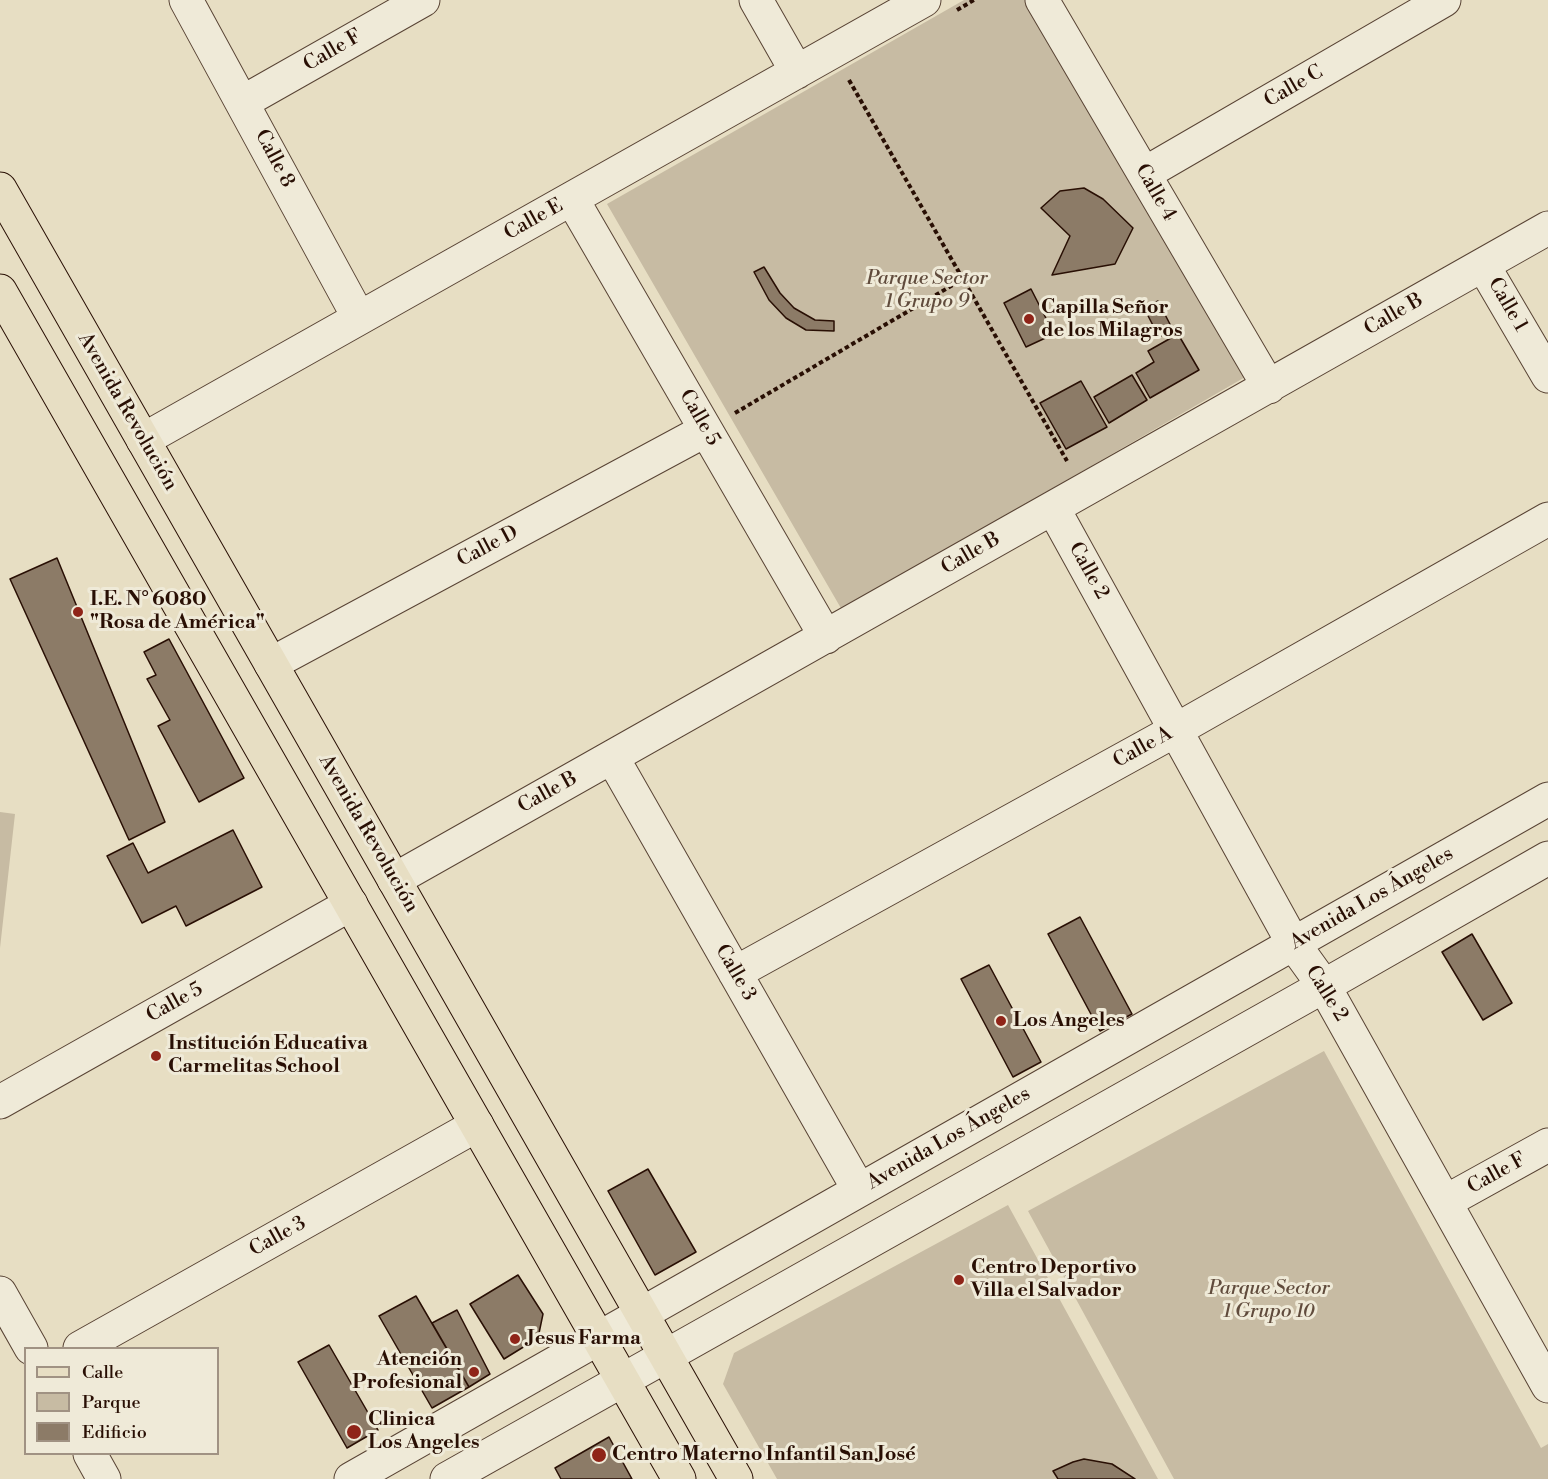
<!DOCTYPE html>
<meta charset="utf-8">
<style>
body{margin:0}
#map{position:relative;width:1548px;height:1479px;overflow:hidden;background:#e7dec3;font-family:"Libre Bodoni",serif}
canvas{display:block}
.legend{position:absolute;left:24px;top:1347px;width:195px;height:108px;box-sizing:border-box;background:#efead8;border:2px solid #a09283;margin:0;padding:8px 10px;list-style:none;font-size:18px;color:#290f04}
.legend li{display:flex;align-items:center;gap:12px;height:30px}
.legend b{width:30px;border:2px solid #a09283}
</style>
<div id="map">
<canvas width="1548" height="1479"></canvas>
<ul class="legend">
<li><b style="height:8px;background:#e7dec3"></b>Calle</li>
<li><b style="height:16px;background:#c7bba3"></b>Parque</li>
<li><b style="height:16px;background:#8c7b67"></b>Edificio</li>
</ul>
</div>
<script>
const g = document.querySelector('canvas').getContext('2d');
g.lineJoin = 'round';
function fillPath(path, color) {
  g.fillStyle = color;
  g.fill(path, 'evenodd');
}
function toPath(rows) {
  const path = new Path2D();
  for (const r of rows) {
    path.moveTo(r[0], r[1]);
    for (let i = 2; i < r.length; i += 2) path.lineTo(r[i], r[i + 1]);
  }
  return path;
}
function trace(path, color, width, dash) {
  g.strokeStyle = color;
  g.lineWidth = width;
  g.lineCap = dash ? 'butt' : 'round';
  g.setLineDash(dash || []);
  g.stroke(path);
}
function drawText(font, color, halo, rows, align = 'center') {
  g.font = font + ' "Libre Bodoni",serif';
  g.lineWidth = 6;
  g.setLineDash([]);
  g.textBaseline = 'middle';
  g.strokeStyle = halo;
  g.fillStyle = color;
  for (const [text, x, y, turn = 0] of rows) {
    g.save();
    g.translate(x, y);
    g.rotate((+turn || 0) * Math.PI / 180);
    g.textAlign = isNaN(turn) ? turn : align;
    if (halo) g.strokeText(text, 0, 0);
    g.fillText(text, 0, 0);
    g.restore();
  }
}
const green = toPath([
 [964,0,1028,0,1247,376,842,610,607,204],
 [0,812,15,814,0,948],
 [1324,1051,1541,1448,1548,1444,1548,1479,1174,1479,1028,1211],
 [1008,1205,1158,1479,777,1479,723,1384,734,1353]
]);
const building = toPath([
 [1084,188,1103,199,1133,228,1115,264,1052,275,1070,236,1041,208,1060,191,1084,188],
 [764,267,780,293,794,308,815,320,834,321,834,331,806,330,786,318,769,300,754,272,764,267],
 [1031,289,1054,334,1026,347,1004,303,1031,289],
 [1158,301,1173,330,1159,337,1144,308,1158,301],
 [1178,334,1199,370,1150,398,1136,373,1154,362,1148,351,1178,334],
 [1132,375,1147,400,1109,423,1094,397,1132,375],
 [1081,381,1107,427,1066,449,1040,403,1081,381],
 [57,558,165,822,129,840,10,579,57,558],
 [169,639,244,778,199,802,158,726,170,720,147,679,156,675,144,652,169,639],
 [233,830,262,887,186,926,176,906,142,923,107,856,133,843,148,873,233,830],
 [1080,917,1132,1014,1100,1031,1048,934,1080,917],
 [1472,934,1512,1003,1483,1020,1442,952,1472,934],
 [989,965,1041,1062,1013,1077,961,979,989,965],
 [648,1169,696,1252,655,1275,608,1191,648,1169],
 [518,1275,543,1314,538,1338,504,1359,470,1304,518,1275],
 [416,1296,469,1387,432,1408,379,1316,416,1296],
 [457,1310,490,1374,469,1387,432,1323,457,1310],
 [329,1345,378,1430,347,1448,298,1362,329,1345],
 [609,1437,632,1479,561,1479,555,1468,609,1437],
 [1084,1459,1112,1464,1135,1479,1058,1479,1053,1471,1073,1462,1084,1459]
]);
const path = toPath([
 [957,10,974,0],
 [849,80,1067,461],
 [735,413,963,279]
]);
const minor = toPath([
 [186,0,359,318],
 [756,0,797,72],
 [1042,0,1269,387],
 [243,102,423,0],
 [1144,174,1444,0],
 [572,199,826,637],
 [1483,265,1548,376],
 [143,440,924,0],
 [1053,508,1293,943,1324,986,1548,1386],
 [271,664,706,430],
 [612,757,859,1190],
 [394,880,1548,228],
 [735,973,1176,730,1548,519],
 [0,1102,351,904],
 [1445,1202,1548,1145],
 [0,1293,31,1348],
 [80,1348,477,1125],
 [90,1454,104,1479],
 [351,1479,1548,799],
 [447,1479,1324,986,1548,858]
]);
const major = toPath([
 [0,189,736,1479],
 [0,291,679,1479]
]);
const markers = [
 [1029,319,6,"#8f2418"],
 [78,612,6,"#8f2418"],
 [1001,1021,6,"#8f2418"],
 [156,1056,6,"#8f2418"],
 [959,1280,6,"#8f2418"],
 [515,1339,6,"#8f2418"],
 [474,1372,6,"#8f2418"],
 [354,1432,8,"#8f2418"],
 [599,1455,8,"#8f2418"]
];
const streetNames = [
 ["Calle F",333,51,-30],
 ["Calle C",1294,87,-30],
 ["Calle 8",274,159,62],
 ["Calle 4",1155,193,60],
 ["Calle E",534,220,-29],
 ["Calle 1",1507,305,60],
 ["Calle B",1394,315,-30],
 ["Avenida Revolución",127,412,60],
 ["Calle 5",699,418,60],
 ["Calle D",488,547,-28],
 ["Calle B",971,554,-30],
 ["Calle 2",1088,571,61],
 ["Calle A",1143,748,-29],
 ["Calle B",548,793,-29],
 ["Avenida Revolución",368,834,60],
 ["Avenida Los Ángeles",1372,899,-30],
 ["Calle 3",735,973,60],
 ["Calle 2",1326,994,58],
 ["Calle 5",175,1003,-29],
 ["Avenida Los Ángeles",949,1139,-30],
 ["Calle F",1497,1174,-29],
 ["Calle 3",278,1237,-29]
];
const parkNames = [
 ["Parque Sector",927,279],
 ["1 Grupo 9",927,302],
 ["Parque Sector",1269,1289],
 ["1 Grupo 10",1269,1312]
];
const poiNames = [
 ["Capilla Señor",1041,308],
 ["de los Milagros",1041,331],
 ["I.E. N° 6080",90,600],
 ["\"Rosa de América\"",90,623],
 ["Los Angeles",1013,1021],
 ["Institución Educativa",168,1044],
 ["Carmelitas School",168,1067],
 ["Centro Deportivo",971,1268],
 ["Villa el Salvador",971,1291],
 ["Jesus Farma",527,1339],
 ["Atención",462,1360,"right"],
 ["Profesional",462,1383,"right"],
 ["Clinica",368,1420],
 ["Los Angeles",368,1443],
 ["Centro Materno Infantil San José",612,1455]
];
fillPath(green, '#c7bba3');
fillPath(building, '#8c7b67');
trace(building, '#290f04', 1.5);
trace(minor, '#584334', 35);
trace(major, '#290f04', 35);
trace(path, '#290f04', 4, [4.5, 3]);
trace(minor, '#efead8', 33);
trace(major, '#e7dec3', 33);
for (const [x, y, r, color] of markers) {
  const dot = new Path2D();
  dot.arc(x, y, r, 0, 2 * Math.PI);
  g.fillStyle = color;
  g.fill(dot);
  trace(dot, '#efead8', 2);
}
drawText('20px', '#290f04', '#efead8', streetNames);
drawText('italic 20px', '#604b3c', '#efead8', parkNames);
drawText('bold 20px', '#290f04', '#efead8', poiNames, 'left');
</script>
